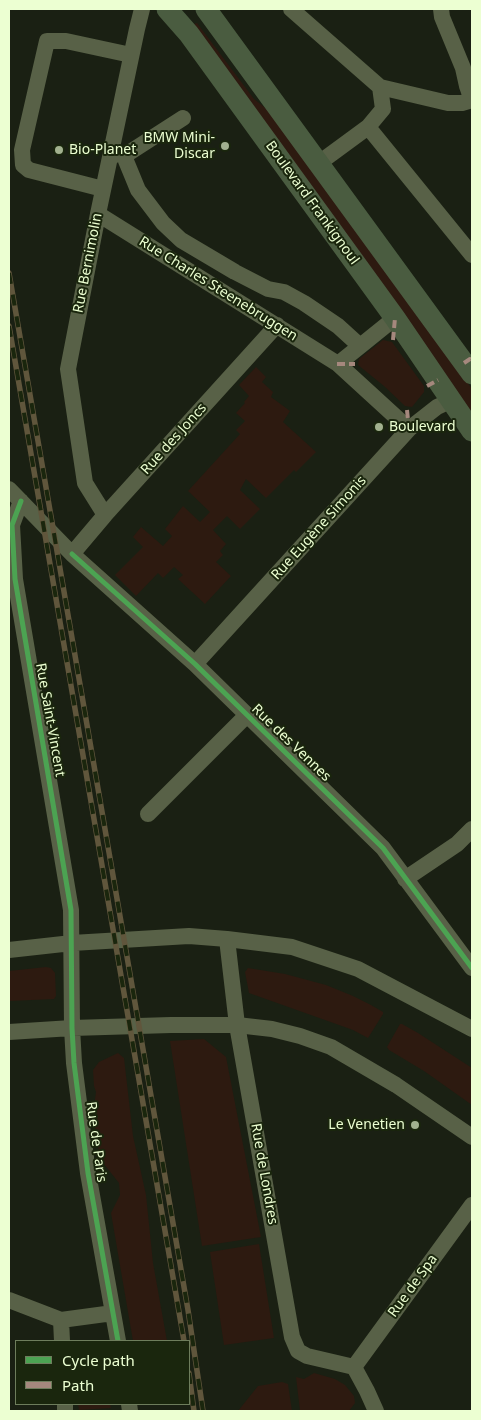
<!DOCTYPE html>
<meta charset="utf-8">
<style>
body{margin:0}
#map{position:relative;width:481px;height:1420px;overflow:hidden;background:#1a2013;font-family:"Noto Sans",sans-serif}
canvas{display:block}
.frame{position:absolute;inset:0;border:10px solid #ecffd2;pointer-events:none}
.legend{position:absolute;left:15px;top:1340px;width:175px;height:65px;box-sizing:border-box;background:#1a260d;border:1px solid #6e7d5c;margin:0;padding:6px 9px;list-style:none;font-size:15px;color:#ecffd2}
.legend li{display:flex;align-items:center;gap:10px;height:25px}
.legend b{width:25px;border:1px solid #6e7d5c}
</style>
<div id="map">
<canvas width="481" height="1420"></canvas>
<div class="frame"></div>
<ul class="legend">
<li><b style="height:6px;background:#4ca352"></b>Cycle path</li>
<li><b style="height:6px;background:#a5887d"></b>Path</li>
</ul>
</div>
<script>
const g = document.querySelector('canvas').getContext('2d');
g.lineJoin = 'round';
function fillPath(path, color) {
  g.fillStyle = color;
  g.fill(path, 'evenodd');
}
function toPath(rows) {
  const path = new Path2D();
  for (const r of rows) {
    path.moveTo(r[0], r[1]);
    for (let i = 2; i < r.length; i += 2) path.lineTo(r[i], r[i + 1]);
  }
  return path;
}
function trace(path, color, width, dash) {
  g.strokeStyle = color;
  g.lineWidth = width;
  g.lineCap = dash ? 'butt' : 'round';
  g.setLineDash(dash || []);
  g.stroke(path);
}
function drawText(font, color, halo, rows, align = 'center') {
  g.font = font + ' "Noto Sans",sans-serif';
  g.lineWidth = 4;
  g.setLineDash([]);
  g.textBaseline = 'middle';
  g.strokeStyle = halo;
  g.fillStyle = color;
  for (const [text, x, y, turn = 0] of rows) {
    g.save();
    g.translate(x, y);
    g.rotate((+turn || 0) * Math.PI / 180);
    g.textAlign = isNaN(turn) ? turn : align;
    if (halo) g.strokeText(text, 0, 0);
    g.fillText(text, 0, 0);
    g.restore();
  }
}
const green = toPath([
 [197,23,254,99,273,114,472,389,472,414,194,24],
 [383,340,392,342,424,386,424,392,412,407,405,406,384,386,358,365,359,359],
 [256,367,266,377,262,382,273,392,271,397,290,411,283,422,316,452,296,472,294,470,266,498,246,479,240,490,260,509,240,529,227,516,213,530,226,544,220,551,223,555,216,562,231,576,205,604,178,579,183,575,174,567,163,578,158,573,136,596,115,575,143,547,133,537,141,527,163,546,172,536,165,529,183,506,200,522,210,512,188,491,240,434,236,430,245,421,236,413,245,403,244,402,249,396,239,385],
 [46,967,51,968,55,973,56,996,54,999,9,1001,9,971],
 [248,968,285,974,326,985,353,996,371,1005,383,1012,383,1014,368,1038,353,1030,249,993,245,972],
 [400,1024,402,1024,418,1033,472,1068,472,1105,424,1071,389,1050,387,1047],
 [204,1039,226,1057,261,1237,202,1246,170,1041],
 [118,1053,124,1058,133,1136,146,1195,153,1263,167,1341,133,1341,111,1213,120,1195,119,1183,100,1159,93,1114,96,1092,94,1086,93,1070,99,1062],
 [259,1244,274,1338,224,1345,210,1252],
 [314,1373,335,1379,345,1385,354,1396,355,1403,349,1411,300,1411,296,1377,304,1379],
 [282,1382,288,1384,292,1411,238,1411,258,1386],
 [78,1404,110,1404,111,1408,79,1410]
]);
const minor = toPath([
 [291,9,380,87,448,103,462,103,472,100,467,86,463,68,442,17,441,9],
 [368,127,472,255],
 [116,154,124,156,183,118],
 [124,156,138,190,163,223,181,240,235,272,268,289,284,292,304,303,338,326,360,346],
 [319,163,368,127,383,109,380,87],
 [103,189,29,170,23,165,22,150,47,41,66,41,131,55],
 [98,214,338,364,409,429],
 [338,364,395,318],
 [9,489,72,554,195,664,383,848,472,968],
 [21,501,12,525,15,579,71,910,72,1028,74,1063,88,1173,118,1341],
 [105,515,85,483,68,369,98,214,137,29,142,9],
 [72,554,105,515,277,325],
 [195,664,409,429,437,407,452,400],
 [148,814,246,716],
 [405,879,457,844,472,829],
 [227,939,237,1025,292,1337,298,1351,307,1356,354,1367],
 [9,950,72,943,189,936,227,939,292,947,358,969,472,1029],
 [9,1032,72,1028,171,1025,237,1025,272,1029,300,1036,331,1047,396,1085,472,1137],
 [9,1300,61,1320,113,1313],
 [61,1320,62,1341],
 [354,1367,472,1205],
 [354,1367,367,1391,376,1411],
 [65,1404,65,1411],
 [129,1404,130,1411]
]);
const major = toPath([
 [167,9,189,34,395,318,472,431],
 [206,9,472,374]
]);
const rail = toPath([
 [9,273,188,1310,203,1411],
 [9,326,184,1341],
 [189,1373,194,1411]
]);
const quiet = toPath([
 [393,340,395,318],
 [464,363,470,359,472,361],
 [337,364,355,364],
 [427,386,438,380],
 [407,410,409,429]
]);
const cycleway = toPath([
 [21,501,12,525,15,579,71,910,72,1028,74,1063,88,1173,118,1341],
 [72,554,195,664,383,848,472,968]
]);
const markers = [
 [225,146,5,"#a2b18f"],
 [59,150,5,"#a2b18f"],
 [379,427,5,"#a2b18f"],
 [415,1125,5,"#a2b18f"]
];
const poiNames = [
 ["BMW Mini-",215,138],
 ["Discar",215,154],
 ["Bio-Planet",69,150,"left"],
 ["Boulevard",389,427,"left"],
 ["Le Venetien",405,1125]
];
const streetNames = [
 ["Boulevard Frankignoul",312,203,54],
 ["Rue Bernimolin",88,263,-79],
 ["Rue Charles Steenebruggen",218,289,32],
 ["Rue des Joncs",174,439,-48],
 ["Rue Eugène Simonis",319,528,-48],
 ["Rue Saint-Vincent",50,720,80],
 ["Rue des Vennes",291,743,44],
 ["Rue de Paris",96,1142,82],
 ["Rue de Londres",264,1174,80],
 ["Rue de Spa",413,1286,-54]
];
fillPath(green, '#2d1a10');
trace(minor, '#586147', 16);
trace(major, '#4a5c40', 21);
trace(rail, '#60563c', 5.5);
trace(rail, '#1a260d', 4, [11]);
trace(quiet, '#a5887d', 4, [8, 4]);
trace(cycleway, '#4ca352', 5);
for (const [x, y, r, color] of markers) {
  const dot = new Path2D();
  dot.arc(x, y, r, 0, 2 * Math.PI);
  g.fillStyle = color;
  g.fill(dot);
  trace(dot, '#1a260d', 2);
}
drawText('14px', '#ecffd2', '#1a260d', poiNames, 'right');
drawText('14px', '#ecffd2', '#1a260d', streetNames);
</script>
